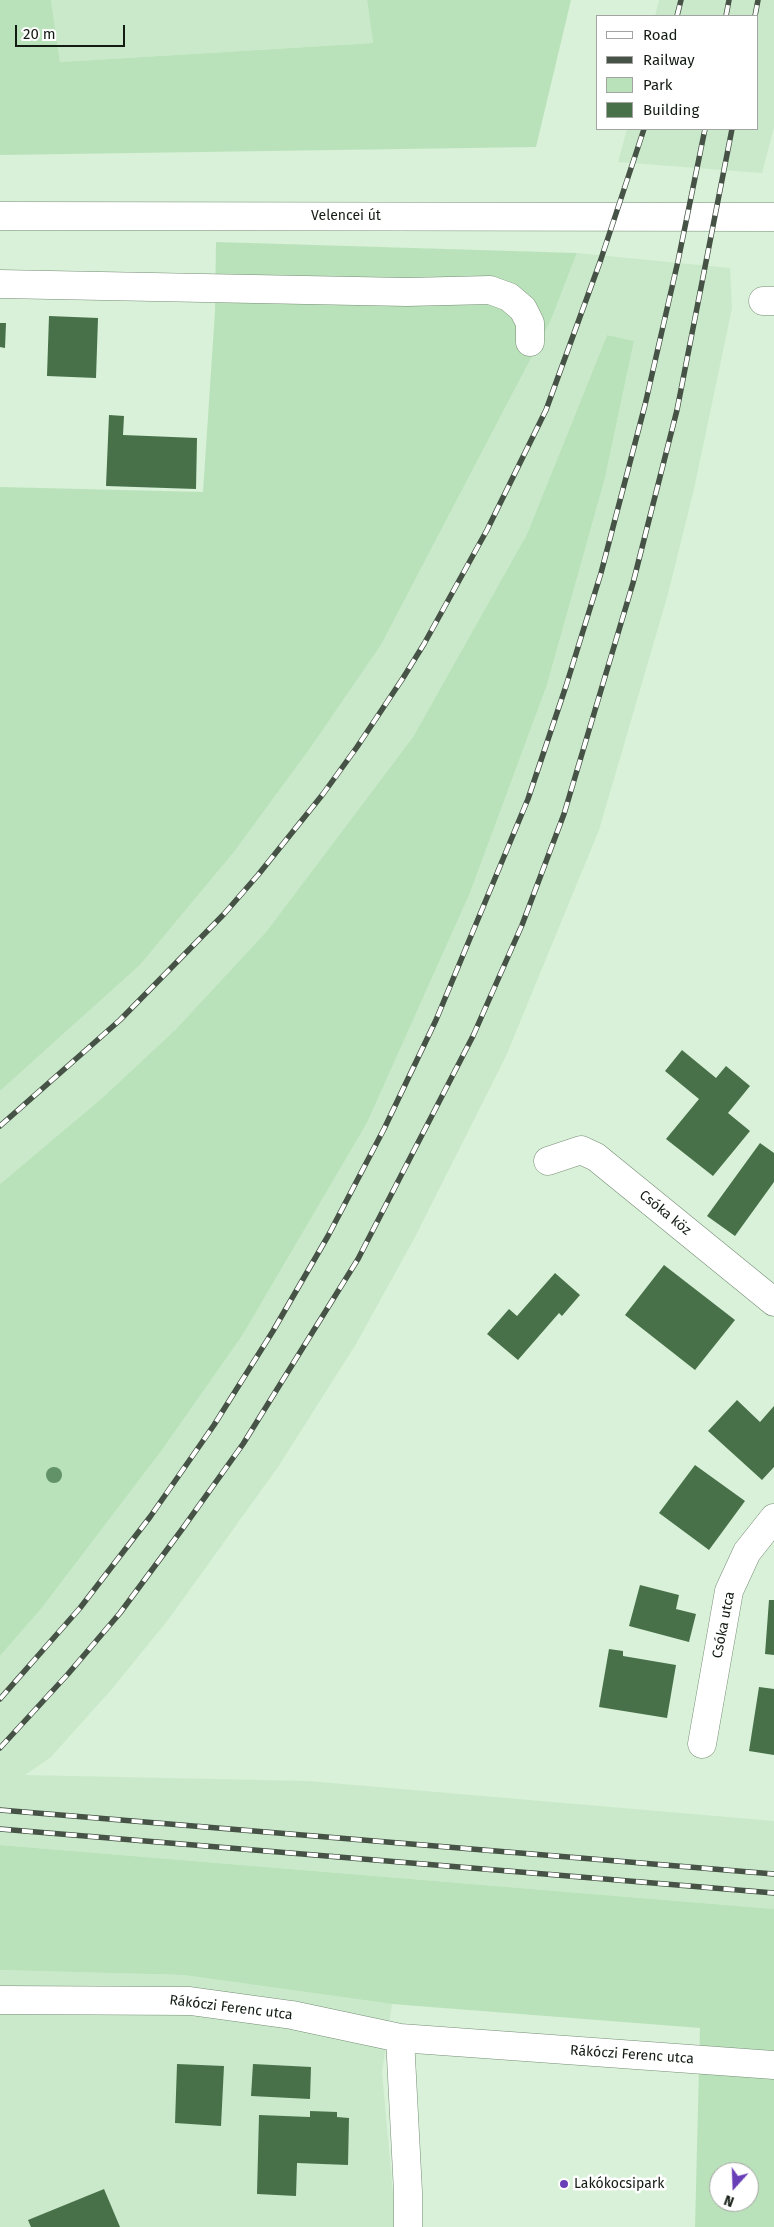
<!DOCTYPE html>
<meta charset="utf-8">
<style>
body{margin:0}
#map{position:relative;width:774px;height:2227px;overflow:hidden;background:#d8f1d8;font-family:"Fira Sans",sans-serif}
canvas{display:block}
.legend{position:absolute;left:596px;top:15px;width:162px;height:115px;box-sizing:border-box;background:#fff;border:1px solid #a1a4a1;margin:0;padding:6px 9px;list-style:none;font-size:15px;color:#131c13}
.legend li{display:flex;align-items:center;gap:10px;height:25px}
.legend b{width:25px;border:1px solid #a1a4a1}
.north{position:absolute;left:709px;top:2162px;width:50px;height:50px;box-sizing:border-box;background:#fff;border:1px solid #a1a4a1;border-radius:50%;rotate:200deg;font-size:14px;font-weight:700;line-height:20px;text-align:center;color:#131c13}
.north::after{content:'';display:block;margin:auto;width:18px;height:22px;background:#693fb7;clip-path:polygon(50% 0,100% 100%,50% 72%,0 100%)}
.scale{position:absolute;left:15px;top:25px;width:110px;height:22px;box-sizing:border-box;border:2px solid #131c13;border-top:0;padding-left:6px;font-size:15px;line-height:18px;white-space:nowrap;color:#131c13;-webkit-text-stroke:4px #fff;paint-order:stroke}
</style>
<div id="map">
<canvas width="774" height="2227"></canvas>
<ul class="legend">
<li><b style="height:6px;background:#fff"></b>Road</li>
<li><b style="height:6px;background:#455245"></b>Railway</li>
<li><b style="height:14px;background:#bae2ba"></b>Park</li>
<li><b style="height:14px;background:#487149"></b>Building</li>
</ul>
<div class="north">N</div>
<div class="scale">20 m</div>
</div>
<script>
const g = document.querySelector('canvas').getContext('2d');
g.lineJoin = 'round';
function fillPath(path, color) {
  g.fillStyle = color;
  g.fill(path, 'evenodd');
}
function toPath(rows) {
  const path = new Path2D();
  for (const r of rows) {
    path.moveTo(r[0], r[1]);
    for (let i = 2; i < r.length; i += 2) path.lineTo(r[i], r[i + 1]);
  }
  return path;
}
function trace(path, color, width, dash) {
  g.strokeStyle = color;
  g.lineWidth = width;
  g.lineCap = dash ? 'butt' : 'round';
  g.setLineDash(dash || []);
  g.stroke(path);
}
function drawText(font, color, halo, rows, align = 'center') {
  g.font = font + ' "Fira Sans",sans-serif';
  g.lineWidth = 5;
  g.setLineDash([]);
  g.textBaseline = 'middle';
  g.strokeStyle = halo;
  g.fillStyle = color;
  for (const [text, x, y, turn = 0] of rows) {
    g.save();
    g.translate(x, y);
    g.rotate((+turn || 0) * Math.PI / 180);
    g.textAlign = isNaN(turn) ? turn : align;
    if (halo) g.strokeText(text, 0, 0);
    g.fillText(text, 0, 0);
    g.restore();
  }
}
const built = toPath([
 [51,0,367,0,373,43,60,62],
 [659,0,774,0,774,127,762,173,618,162,627,129,758,129,758,16,655,16],
 [577,253,730,268,732,308,694,489,668,594,599,830,506,1056,415,1237,356,1344,278,1467,168,1620,111,1690,51,1757,25,1775,308,1781,774,1821,774,1909,0,1845,0,1656,41,1609,162,1450,242,1336,367,1123,470,893,547,685,605,478,634,341,607,335,527,534,413,737,266,932,175,1030,101,1099,0,1184,0,1091,140,965,234,852,311,747,381,645,551,320],
 [0,1970,183,1975,392,2004,382,2072,396,2227,0,2227]
]);
const green = toPath([
 [0,0,51,0,60,62,373,43,367,0,571,0,536,147,0,155],
 [216,242,577,253,551,320,381,645,311,747,234,852,140,965,0,1091,0,487,203,492,215,311],
 [607,335,634,341,605,478,547,685,470,893,367,1123,242,1336,162,1450,41,1609,0,1656,0,1184,101,1099,175,1030,266,932,413,737,527,534],
 [0,1845,774,1909,774,2227,695,2227,700,2028,392,2004,183,1975,0,1970],
 [719,2172,749,2172,749,2202,719,2202]
]);
const building = toPath([
 [49,316,98,318,96,378,47,376],
 [0,323,6,323,5,348,0,347],
 [109,415,124,416,123,435,197,438,196,489,106,486],
 [682,1050,716,1078,726,1066,750,1086,728,1113,750,1131,713,1176,666,1139,699,1099,665,1071],
 [760,1143,774,1153,774,1182,735,1236,707,1216],
 [664,1265,735,1320,695,1370,625,1315],
 [555,1273,580,1295,562,1316,559,1313,518,1360,487,1334,509,1309,517,1316],
 [737,1400,760,1422,774,1406,774,1467,762,1480,708,1431],
 [695,1465,745,1501,709,1550,659,1513],
 [640,1585,679,1595,676,1609,696,1614,689,1642,629,1626],
 [769,1600,774,1600,774,1655,765,1654],
 [609,1649,623,1651,623,1656,676,1665,667,1718,599,1707],
 [759,1687,774,1689,774,1755,749,1751],
 [177,2064,224,2066,221,2126,175,2123],
 [253,2064,311,2067,310,2099,251,2096],
 [310,2111,337,2112,337,2117,349,2118,348,2165,297,2163,296,2196,257,2194,259,2115,310,2117],
 [104,2189,120,2227,31,2227,28,2220]
]);
const minor = toPath([
 [0,284,407,292,490,290,509,297,523,309,530,323,530,342],
 [763,301,774,301],
 [548,1161,581,1150,596,1157,774,1302],
 [702,1744,729,1591,747,1552,774,1518],
 [0,2000,190,2001,292,2015,400,2038,774,2065],
 [400,2038,408,2192,408,2227]
]);
const secondary = toPath([
 [0,216,774,217]
]);
const rail = toPath([
 [677,16,681,0],
 [726,16,729,0],
 [755,16,758,0],
 [0,1126,120,1020,224,914,258,875,323,794,357,747,403,678,424,644,487,530,546,410,600,262,644,129],
 [0,1699,80,1608,150,1517,214,1425,273,1331,328,1236,384,1129,436,1020,528,799,566,686,601,573,645,405,678,261,705,129],
 [0,1748,68,1674,120,1613,183,1528,243,1444,358,1259,473,1036,522,925,564,814,633,583,677,410,732,129],
 [0,1810,774,1874],
 [0,1829,774,1893]
]);
const trees = [
 [54,1475]
];
const markers = [
 [564,2184,5,"#693fb7"]
];
const streetNames = [
 ["Velencei út",346,216],
 ["Csóka köz",665,1213,39],
 ["Csóka utca",724,1625,-79],
 ["Rákóczi Ferenc utca",231,2008,7],
 ["Rákóczi Ferenc utca",632,2055,4]
];
const poiNames = [
 ["Lakókocsipark",574,2184]
];
fillPath(built, '#cae9ca');
fillPath(green, '#bae2ba');
fillPath(building, '#487149');
trace(minor, '#768d76', 29);
trace(secondary, '#768d76', 29);
trace(minor, '#fff', 28);
trace(secondary, '#fff', 28);
trace(rail, '#455245', 5.5);
trace(rail, '#fff', 4, [11]);
g.fillStyle = '#619268';
for (const [x, y] of trees) {
  g.beginPath();
  g.arc(x, y, 8, 0, 2 * Math.PI);
  g.fill();
}
for (const [x, y, r, color] of markers) {
  const dot = new Path2D();
  dot.arc(x, y, r, 0, 2 * Math.PI);
  g.fillStyle = color;
  g.fill(dot);
  trace(dot, '#fff', 2);
}
drawText('14px', '#131c13', '#fff', streetNames);
drawText('14px', '#131c13', '#fff', poiNames, 'left');
</script>
